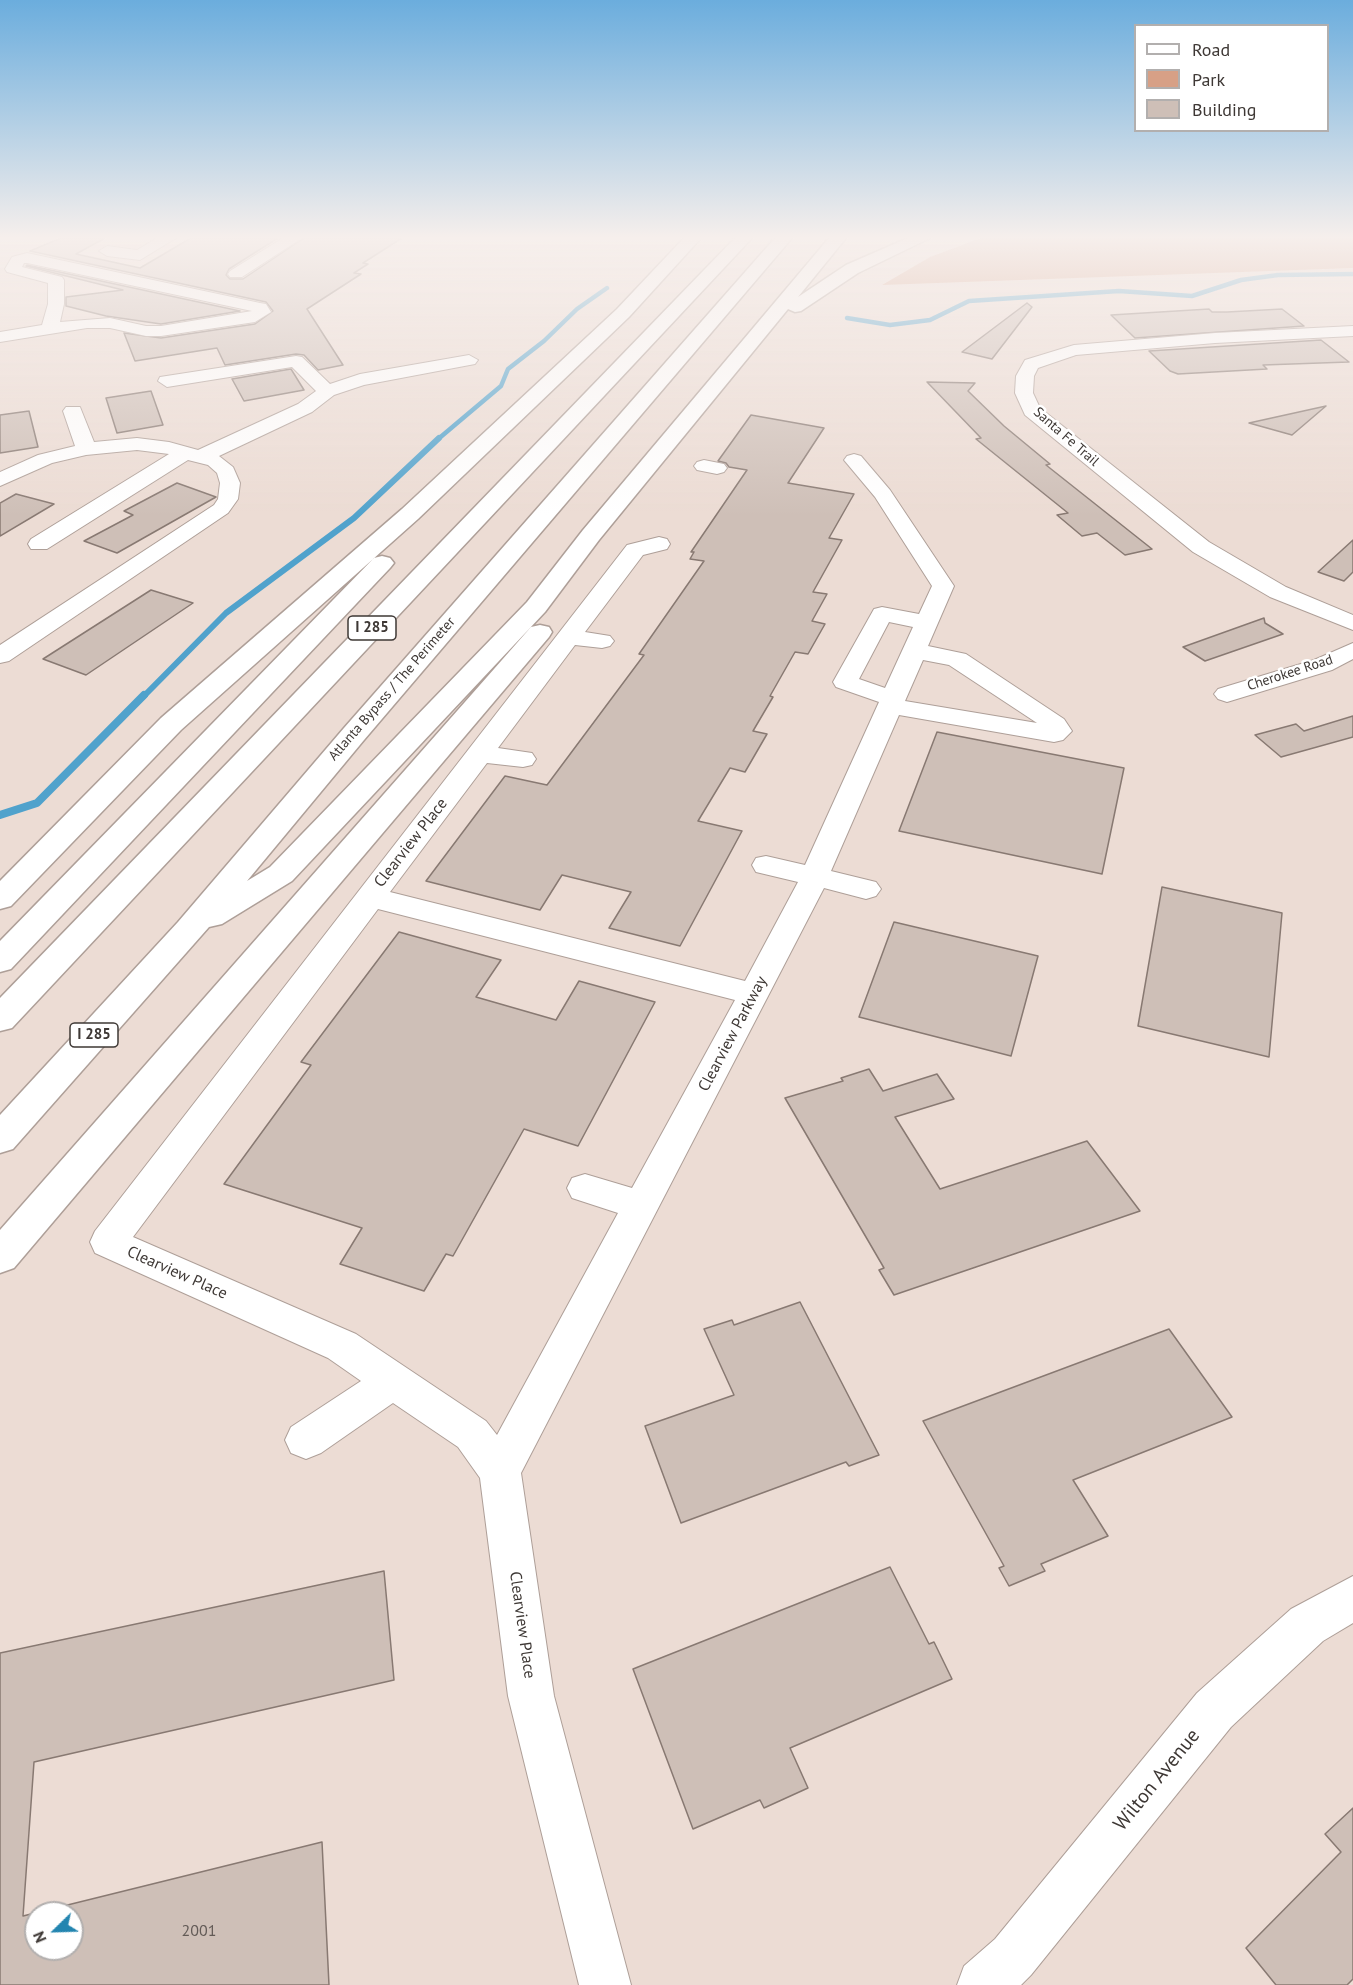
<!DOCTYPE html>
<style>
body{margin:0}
#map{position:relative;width:1353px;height:1985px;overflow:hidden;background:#ecdcd4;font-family:"PT Sans",sans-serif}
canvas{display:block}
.legend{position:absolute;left:1134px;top:24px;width:195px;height:108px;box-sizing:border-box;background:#fff;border:2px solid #b2afae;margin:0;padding:8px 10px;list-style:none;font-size:18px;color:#3e3835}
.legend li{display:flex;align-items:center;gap:12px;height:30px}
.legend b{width:30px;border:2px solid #b2afae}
.north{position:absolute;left:24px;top:1901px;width:60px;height:60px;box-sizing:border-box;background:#fff;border:2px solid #b2afae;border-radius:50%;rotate:247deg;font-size:16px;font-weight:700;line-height:24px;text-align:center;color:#3e3835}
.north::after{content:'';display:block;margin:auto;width:21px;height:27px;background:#2385b0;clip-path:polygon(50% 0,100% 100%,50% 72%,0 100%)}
</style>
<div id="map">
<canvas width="1353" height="1985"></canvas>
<ul class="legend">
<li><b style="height:8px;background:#fff"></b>Road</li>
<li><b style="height:16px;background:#d7a086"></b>Park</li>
<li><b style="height:16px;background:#cebfb7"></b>Building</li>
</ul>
<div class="north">N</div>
</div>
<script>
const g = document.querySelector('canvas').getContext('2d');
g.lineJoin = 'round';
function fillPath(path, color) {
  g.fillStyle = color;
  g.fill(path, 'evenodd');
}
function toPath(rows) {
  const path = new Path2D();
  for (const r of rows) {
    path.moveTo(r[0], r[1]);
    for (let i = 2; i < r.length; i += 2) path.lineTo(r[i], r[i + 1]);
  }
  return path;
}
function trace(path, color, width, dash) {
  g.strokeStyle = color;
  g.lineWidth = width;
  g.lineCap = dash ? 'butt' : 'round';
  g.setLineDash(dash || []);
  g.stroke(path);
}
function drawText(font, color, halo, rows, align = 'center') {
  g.font = font + ' "PT Sans",sans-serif';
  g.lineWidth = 5;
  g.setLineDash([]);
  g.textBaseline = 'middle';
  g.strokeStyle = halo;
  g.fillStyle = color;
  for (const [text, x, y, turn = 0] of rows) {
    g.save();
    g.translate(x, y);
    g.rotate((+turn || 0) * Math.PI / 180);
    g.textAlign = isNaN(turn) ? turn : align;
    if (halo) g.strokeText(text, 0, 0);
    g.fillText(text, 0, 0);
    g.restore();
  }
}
const green = toPath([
 [981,238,1353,238,1353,268,882,285,930,257]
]);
const streamFar2 = toPath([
 [847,318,890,325,930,320,969,301,1119,291,1192,296,1241,280,1278,275,1353,274],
 [437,440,501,386,508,369,544,341,577,309,607,288]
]);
const streamFar1 = toPath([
 [143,697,226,613,354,518,439,438]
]);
const stream = toPath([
 [0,815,37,803,144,695]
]);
const building = toPath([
 [61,238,105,238,76,254,140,268,191,238,278,238,229,269,226,275,230,279,243,279,304,238,402,238,363,263,368,264,354,273,361,274,307,309,343,365,318,370,304,355,296,354,225,365,217,348,135,361,124,333,161,338,255,324,273,311,266,302,30,251,61,238],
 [26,266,27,265,240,311,161,324,106,316,66,306,66,297,123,290,26,266],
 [1027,303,1032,307,992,359,962,352,1027,303],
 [1209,309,1212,312,1227,312,1282,309,1304,326,1135,338,1111,315,1209,309],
 [1321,340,1349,362,1263,365,1267,369,1178,374,1170,371,1149,351,1321,340],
 [291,369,304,390,244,401,232,379,291,369],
 [927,382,975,383,968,391,1004,426,1050,464,1046,465,1152,549,1125,555,1097,533,1082,536,1057,515,1068,513,976,439,981,438,927,382],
 [151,391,163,425,117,433,106,398,151,391],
 [1326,406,1292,435,1249,423,1326,406],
 [29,411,38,447,0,453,0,415,29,411],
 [751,415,824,428,788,483,854,494,829,538,842,540,813,592,827,594,812,621,825,624,808,654,795,652,770,696,773,697,753,731,767,734,745,772,730,768,698,821,742,831,680,946,609,928,631,892,562,875,540,910,426,881,505,776,547,785,644,655,639,654,704,561,690,559,694,552,691,552,747,470,729,467,726,463,718,461,751,415],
 [177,483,216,497,117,553,84,541,133,515,124,511,177,483],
 [16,494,54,504,0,536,0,503,16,494],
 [1353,540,1353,572,1344,581,1318,572,1353,540],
 [151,590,193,603,86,675,43,659,151,590],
 [1264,618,1265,623,1283,634,1205,661,1183,647,1264,618],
 [1353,716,1353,737,1281,757,1255,735,1296,724,1304,731,1353,716],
 [937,732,1124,768,1102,874,899,831,937,732],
 [1162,887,1282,913,1269,1057,1138,1026,1162,887],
 [894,922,1038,956,1011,1056,859,1017,894,922],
 [399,932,501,960,476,997,556,1020,579,981,655,1002,578,1146,524,1129,453,1256,446,1254,424,1291,340,1264,362,1228,224,1184,311,1065,301,1062,399,932],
 [869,1069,883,1091,937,1074,954,1099,895,1117,940,1189,1087,1141,1140,1211,894,1295,879,1270,884,1268,785,1098,843,1081,841,1078,869,1069],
 [800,1302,879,1455,849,1466,846,1462,681,1523,645,1426,734,1395,704,1329,732,1320,734,1325,800,1302],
 [1169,1329,1232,1417,1073,1480,1108,1536,1041,1564,1045,1571,1009,1586,999,1568,1004,1566,923,1421,1169,1329],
 [890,1567,929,1644,934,1642,952,1679,790,1748,808,1788,764,1808,760,1800,693,1829,633,1669,890,1567],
 [384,1571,394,1680,34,1762,23,1916,322,1842,329,1985,0,1985,0,1653,384,1571],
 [36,1913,72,1913,72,1949,36,1949,36,1913],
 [1353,1808,1353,1979,1347,1985,1276,1985,1246,1948,1341,1852,1325,1834,1353,1808]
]);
const minor = toPath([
 [157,238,176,238,140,260,107,256,99,251,107,246,137,250,157,238],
 [283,238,302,238,242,277,230,277,228,274,230,271,283,238],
 [27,253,260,303,266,304,271,312,255,322,161,336,146,336,110,328,87,328,0,342,0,332,42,325,48,304,48,283,7,272,5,269,12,257,27,253],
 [24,263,27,263,252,311,161,326,146,326,110,318,60,322,64,304,64,280,62,277,22,267,24,263],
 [1353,326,1353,336,1215,343,1076,355,1038,368,1034,376,1033,393,1040,408,1209,542,1286,587,1353,615,1353,630,1270,597,1193,552,1025,415,1015,393,1016,376,1025,360,1074,345,1215,333,1353,326],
 [469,355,478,360,475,364,364,385,334,395,312,412,219,456,233,467,240,483,238,499,228,513,9,661,0,663,0,645,214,505,218,499,220,483,217,473,208,465,188,460,47,549,31,549,28,544,31,539,169,454,137,450,86,455,52,463,0,486,0,472,38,455,75,446,63,411,66,407,80,407,94,442,137,438,169,442,198,450,298,404,316,391,292,367,167,387,158,381,160,377,296,356,302,357,330,384,360,374,469,355],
 [854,454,861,456,890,490,954,586,928,646,966,654,1064,719,1072,731,1063,740,1054,742,899,715,831,871,876,882,881,889,876,896,866,899,824,888,521,1473,554,1696,631,1985,579,1985,508,1696,480,1478,458,1447,393,1403,321,1453,306,1459,291,1453,285,1440,291,1427,361,1381,328,1358,95,1253,90,1242,95,1231,627,545,659,537,667,539,670,544,667,549,643,555,585,632,610,636,614,641,610,646,602,648,575,645,498,748,532,753,536,759,532,765,523,767,487,763,390,892,745,981,798,882,756,872,752,865,756,858,766,856,805,865,879,702,836,687,833,682,874,609,882,607,919,614,932,586,875,497,844,460,847,456,854,454],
 [889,622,913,627,885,688,859,679,889,622],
 [923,660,949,665,1037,723,905,701,923,660],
 [378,909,735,1000,632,1188,585,1174,572,1178,567,1188,572,1198,618,1213,497,1435,486,1421,356,1334,133,1237,378,909],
 [704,460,724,464,727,468,724,472,717,474,697,470,694,466,697,462,704,460],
 [1353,643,1353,659,1332,670,1227,702,1218,699,1214,694,1218,689,1314,660,1353,643],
 [1353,1576,1353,1623,1323,1641,1231,1727,1031,1975,1021,1985,957,1985,964,1966,995,1939,1197,1693,1291,1609,1353,1576]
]);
const highway = toPath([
 [684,238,701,238,629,317,418,519,181,730,11,906,0,909,0,881,161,718,402,509,617,309,684,238],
 [735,238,752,238,12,1028,0,1031,0,998,735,238],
 [775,238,792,238,364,740,247,881,270,867,527,602,583,530,829,238,846,238,798,297,846,265,908,238,930,238,858,273,801,311,795,312,788,309,599,540,545,612,292,881,222,924,209,927,13,1149,0,1153,0,1115,178,922,344,728,775,238],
 [382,556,390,558,394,563,390,568,11,969,0,972,0,941,374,558,382,556],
 [540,625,549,627,552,632,549,637,14,1268,0,1273,0,1230,531,627,540,625]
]);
const farStreetnames = [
 ["Santa Fe Trail",1066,437,41],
 ["Cherokee Road",1290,673,-18],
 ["Atlanta Bypass / The Perimeter",392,689,-49]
];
const shields = [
 [372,628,48],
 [94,1035,48]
];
const shieldNames = [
 ["I 285",372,628],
 ["I 285",94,1035]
];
const streetNames = [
 ["Clearview Place",411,843,-52],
 ["Clearview Parkway",733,1034,-62],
 ["Clearview Place",177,1273,24],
 ["Clearview Place",522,1625,82]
];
const nearNumbernames = [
 ["2001",199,1931]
];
const nearStreetnames = [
 ["Wilton Avenue",1157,1780,-51]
];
fillPath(green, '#d7a086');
trace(streamFar2, '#50a2cc', 4.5);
trace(streamFar1, '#50a2cc', 6);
trace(stream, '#50a2cc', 8);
fillPath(building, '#cebfb7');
trace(building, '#887972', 1.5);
trace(minor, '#ae9f98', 2);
trace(highway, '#ae9f98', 3);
fillPath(minor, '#fff');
fillPath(highway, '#fff');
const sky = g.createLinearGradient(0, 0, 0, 516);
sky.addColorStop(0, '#6baddd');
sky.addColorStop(0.46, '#f6efec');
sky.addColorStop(1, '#f6efec00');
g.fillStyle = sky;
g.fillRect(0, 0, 1353, 516);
drawText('14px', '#3e3835', '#fff', farStreetnames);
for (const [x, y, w] of shields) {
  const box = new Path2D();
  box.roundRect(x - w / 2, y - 12, w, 24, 4.5);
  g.fillStyle = '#fff';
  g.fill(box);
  trace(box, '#3e3835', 1.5);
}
drawText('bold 15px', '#3e3835', null, shieldNames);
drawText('16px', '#3e3835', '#fff', streetNames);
drawText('16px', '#625a56', null, nearNumbernames);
drawText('20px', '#3e3835', '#fff', nearStreetnames);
</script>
